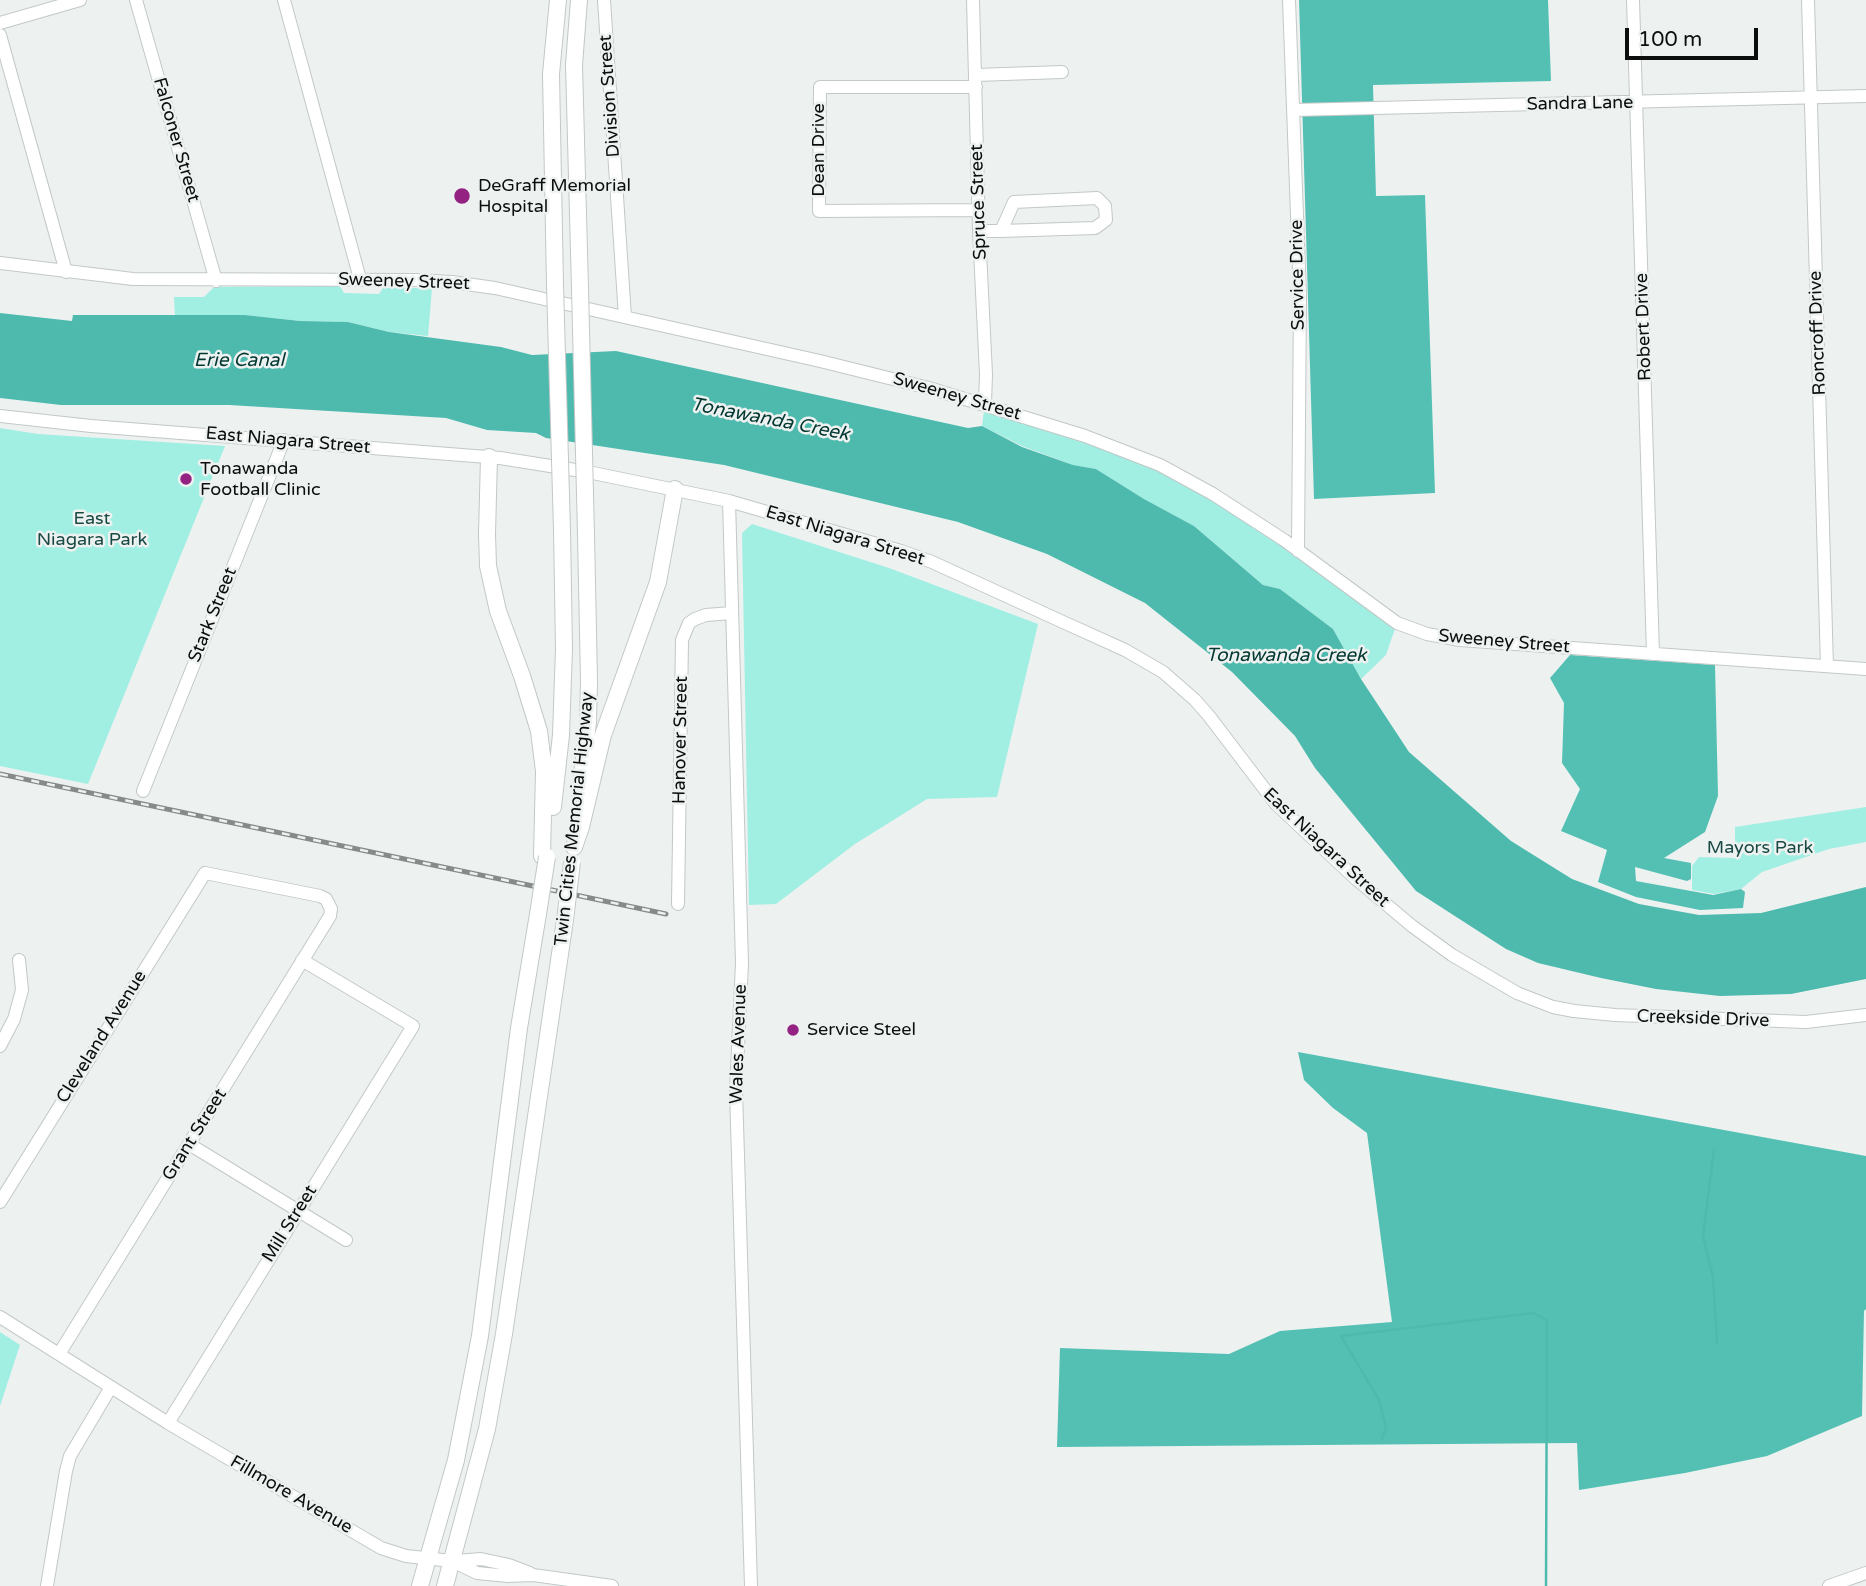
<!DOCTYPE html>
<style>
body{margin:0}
#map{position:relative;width:1866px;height:1586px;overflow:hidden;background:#edf2f1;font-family:"Varela Round",sans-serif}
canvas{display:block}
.scale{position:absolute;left:1625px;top:28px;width:133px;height:32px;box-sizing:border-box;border:4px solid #0c0e0e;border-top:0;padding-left:9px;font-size:21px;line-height:24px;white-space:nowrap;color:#0c0e0e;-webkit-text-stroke:5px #edf2f1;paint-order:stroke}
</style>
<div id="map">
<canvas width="1866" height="1586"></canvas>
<div class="scale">100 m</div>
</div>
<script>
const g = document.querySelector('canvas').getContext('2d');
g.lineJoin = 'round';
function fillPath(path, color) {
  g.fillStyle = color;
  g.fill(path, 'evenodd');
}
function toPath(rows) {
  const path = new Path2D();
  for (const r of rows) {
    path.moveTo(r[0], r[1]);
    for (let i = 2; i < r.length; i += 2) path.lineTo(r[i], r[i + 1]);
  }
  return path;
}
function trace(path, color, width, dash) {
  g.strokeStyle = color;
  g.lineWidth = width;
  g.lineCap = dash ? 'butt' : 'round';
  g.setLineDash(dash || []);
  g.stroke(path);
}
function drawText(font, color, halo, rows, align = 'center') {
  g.font = font + ' "Varela Round",sans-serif';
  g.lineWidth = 5;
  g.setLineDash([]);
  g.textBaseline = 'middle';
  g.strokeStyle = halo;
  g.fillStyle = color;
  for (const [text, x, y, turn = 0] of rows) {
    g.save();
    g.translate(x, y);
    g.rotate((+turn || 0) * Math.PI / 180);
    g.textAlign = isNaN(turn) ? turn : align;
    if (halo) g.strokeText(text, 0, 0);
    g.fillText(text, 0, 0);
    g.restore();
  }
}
const green = toPath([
 [340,286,344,293,379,294,383,288,432,288,428,336,389,332,348,322,300,321,245,315,175,317,174,297,204,297,214,287],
 [985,403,1160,465,1397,623,1386,655,1361,679,1333,629,1280,589,1263,585,1194,526,1144,499,1096,469,1073,465,1022,446,982,426],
 [0,428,38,434,225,446,88,784,0,766],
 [752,524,889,568,1038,624,997,797,927,799,855,844,776,904,749,905,742,533],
 [1866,807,1866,842,1829,849,1762,872,1741,889,1714,894,1692,890,1692,866,1699,857,1735,858,1735,827],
 [0,1332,20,1345,0,1406]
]);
const forest = toPath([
 [1299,0,1548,0,1551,81,1373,85,1376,196,1425,195,1435,493,1314,499],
 [1570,655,1715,665,1718,796,1705,832,1664,858,1691,863,1691,879,1687,881,1635,867,1636,881,1713,895,1741,889,1745,892,1743,908,1700,910,1636,897,1598,882,1607,850,1561,831,1580,789,1562,763,1564,703,1550,678],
 [1298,1052,1866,1156,1866,1309,1864,1311,1862,1416,1767,1456,1685,1473,1579,1490,1577,1443,1057,1447,1060,1348,1229,1354,1280,1331,1392,1322,1367,1133,1333,1108,1304,1080]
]);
const water = toPath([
 [0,313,72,321,73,315,245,315,300,321,348,322,389,332,501,347,532,355,616,351,968,428,982,426,1022,447,1073,465,1096,469,1144,499,1194,526,1263,585,1280,589,1333,629,1361,679,1409,752,1511,841,1572,879,1639,904,1699,915,1761,913,1866,887,1866,979,1791,994,1720,996,1656,989,1601,978,1538,963,1506,949,1416,891,1315,768,1295,736,1232,672,1145,603,1047,554,958,522,724,465,546,438,536,433,487,430,446,418,229,405,61,405,0,398]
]);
const stream = toPath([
 [1714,1150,1703,1236,1713,1277,1717,1343],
 [1382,1439,1386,1427,1379,1400,1341,1336,1533,1313,1547,1320,1546,1586]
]);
const minor = toPath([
 [136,0,216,281],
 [284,0,360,279],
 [604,0,625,317],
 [973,0,979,231,986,374,985,403],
 [1289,0,1300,296,1298,551],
 [1633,0,1653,654],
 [1808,0,1827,666],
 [0,23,80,0],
 [0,35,66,272],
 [976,75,1062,72],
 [976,87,820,87,819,211,978,210],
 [1294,110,1866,96],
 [979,231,1001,231,1095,228,1106,220,1105,206,1097,198,1014,202,1001,231],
 [0,263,133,279,416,280,452,282,495,288,820,361,929,388,1085,436,1160,465,1213,494,1284,540,1397,623,1427,634,1460,640,1866,669],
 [0,416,91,426,500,458,588,472,729,501,901,551,932,562,1063,622,1125,650,1163,672,1195,700,1209,716,1276,804,1356,879,1412,926,1452,955,1517,993,1553,1007,1574,1011,1615,1015,1806,1022,1866,1015],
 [729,501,742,963,736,1090,751,1586],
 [143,791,284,440],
 [678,904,682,640,689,623,695,619,706,615,732,613],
 [0,1046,14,1019,22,990,19,960],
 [189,1144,346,1240],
 [0,1202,205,873,320,896,326,899,331,909,330,916,59,1354],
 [0,1317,168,1423,381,1548,406,1556,452,1561,477,1573,508,1576,533,1575,612,1586],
 [168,1423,413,1026,302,960],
 [456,1561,481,1559,509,1565,530,1573],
 [47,1586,66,1471,70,1456,111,1387],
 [1829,1586,1866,1573]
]);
const major = toPath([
 [579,0,574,65,580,289],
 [555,285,551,74,558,0],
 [489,457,487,534,488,566,498,611,522,676,539,731,544,771,542,856],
 [580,794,588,722,589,681,586,535],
 [553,807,561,735,564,649,562,530],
 [574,847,581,827,603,735,658,582,675,489],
 [420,1586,456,1460,480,1336,519,1028,538,914],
 [445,1586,487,1429,504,1334,565,920]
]);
const rail = toPath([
 [0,774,666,914]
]);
const majorBridge = toPath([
 [555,285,562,530],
 [580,289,586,535],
 [538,914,547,857],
 [565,920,572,862]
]);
const markers = [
 [462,196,9,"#932282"],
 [186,479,7,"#932282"],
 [793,1030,7,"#932282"]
];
const streetNames = [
 ["Division Street",610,96,-94],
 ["Sandra Lane",1580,104,-1],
 ["Falconer Street",176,140,74],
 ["Dean Drive",819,150,-90],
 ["Spruce Street",979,202,-92],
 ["Service Drive",1298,275,-91],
 ["Sweeney Street",404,282,2],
 ["Robert Drive",1644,327,-92],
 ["Roncroff Drive",1818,333,-92],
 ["Sweeney Street",957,397,16],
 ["East Niagara Street",288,441,5],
 ["East Niagara Street",845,536,17],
 ["Stark Street",213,615,-68],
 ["Sweeney Street",1504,642,5],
 ["Hanover Street",681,740,-89],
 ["Twin Cities Memorial Highway",575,819,-84],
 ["East Niagara Street",1326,848,43],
 ["Creekside Drive",1703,1019,2],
 ["Cleveland Avenue",102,1037,-58],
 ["Wales Avenue",739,1044,-88],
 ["Grant Street",195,1135,-58],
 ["Mill Street",290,1224,-58],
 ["Fillmore Avenue",291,1495,30]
];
const poiNames = [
 ["DeGraff Memorial",478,186],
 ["Hospital",478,207],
 ["Tonawanda",200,469],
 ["Football Clinic",200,490],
 ["Service Steel",807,1030]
];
const parkNames = [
 ["East",92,519],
 ["Niagara Park",92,540],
 ["Mayors Park",1760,848]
];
const waterNames = [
 ["Erie Canal",239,361],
 ["Tonawanda Creek",770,420,11],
 ["Tonawanda Creek",1286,656]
];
fillPath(green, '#a1eee3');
fillPath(forest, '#54c0b4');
fillPath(water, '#4ebaae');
trace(stream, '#4ebaae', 2.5);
trace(minor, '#c2c8c7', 14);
trace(major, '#c2c8c7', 18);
trace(minor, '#fff', 12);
trace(major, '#fff', 16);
trace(rail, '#868a89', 5);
trace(rail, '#edf2f1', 2.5, [8]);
trace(majorBridge, '#c2c8c7', 18, []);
trace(majorBridge, '#fff', 16);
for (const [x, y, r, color] of markers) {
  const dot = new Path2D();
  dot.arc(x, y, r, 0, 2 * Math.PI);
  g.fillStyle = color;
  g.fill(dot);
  trace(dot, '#edf2f1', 2.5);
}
drawText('18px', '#0c0e0e', '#edf2f1', streetNames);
drawText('18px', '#0c0e0e', '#edf2f1', poiNames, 'left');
drawText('18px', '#194944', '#edf2f1', parkNames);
drawText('italic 19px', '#023732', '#edf2f1', waterNames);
</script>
